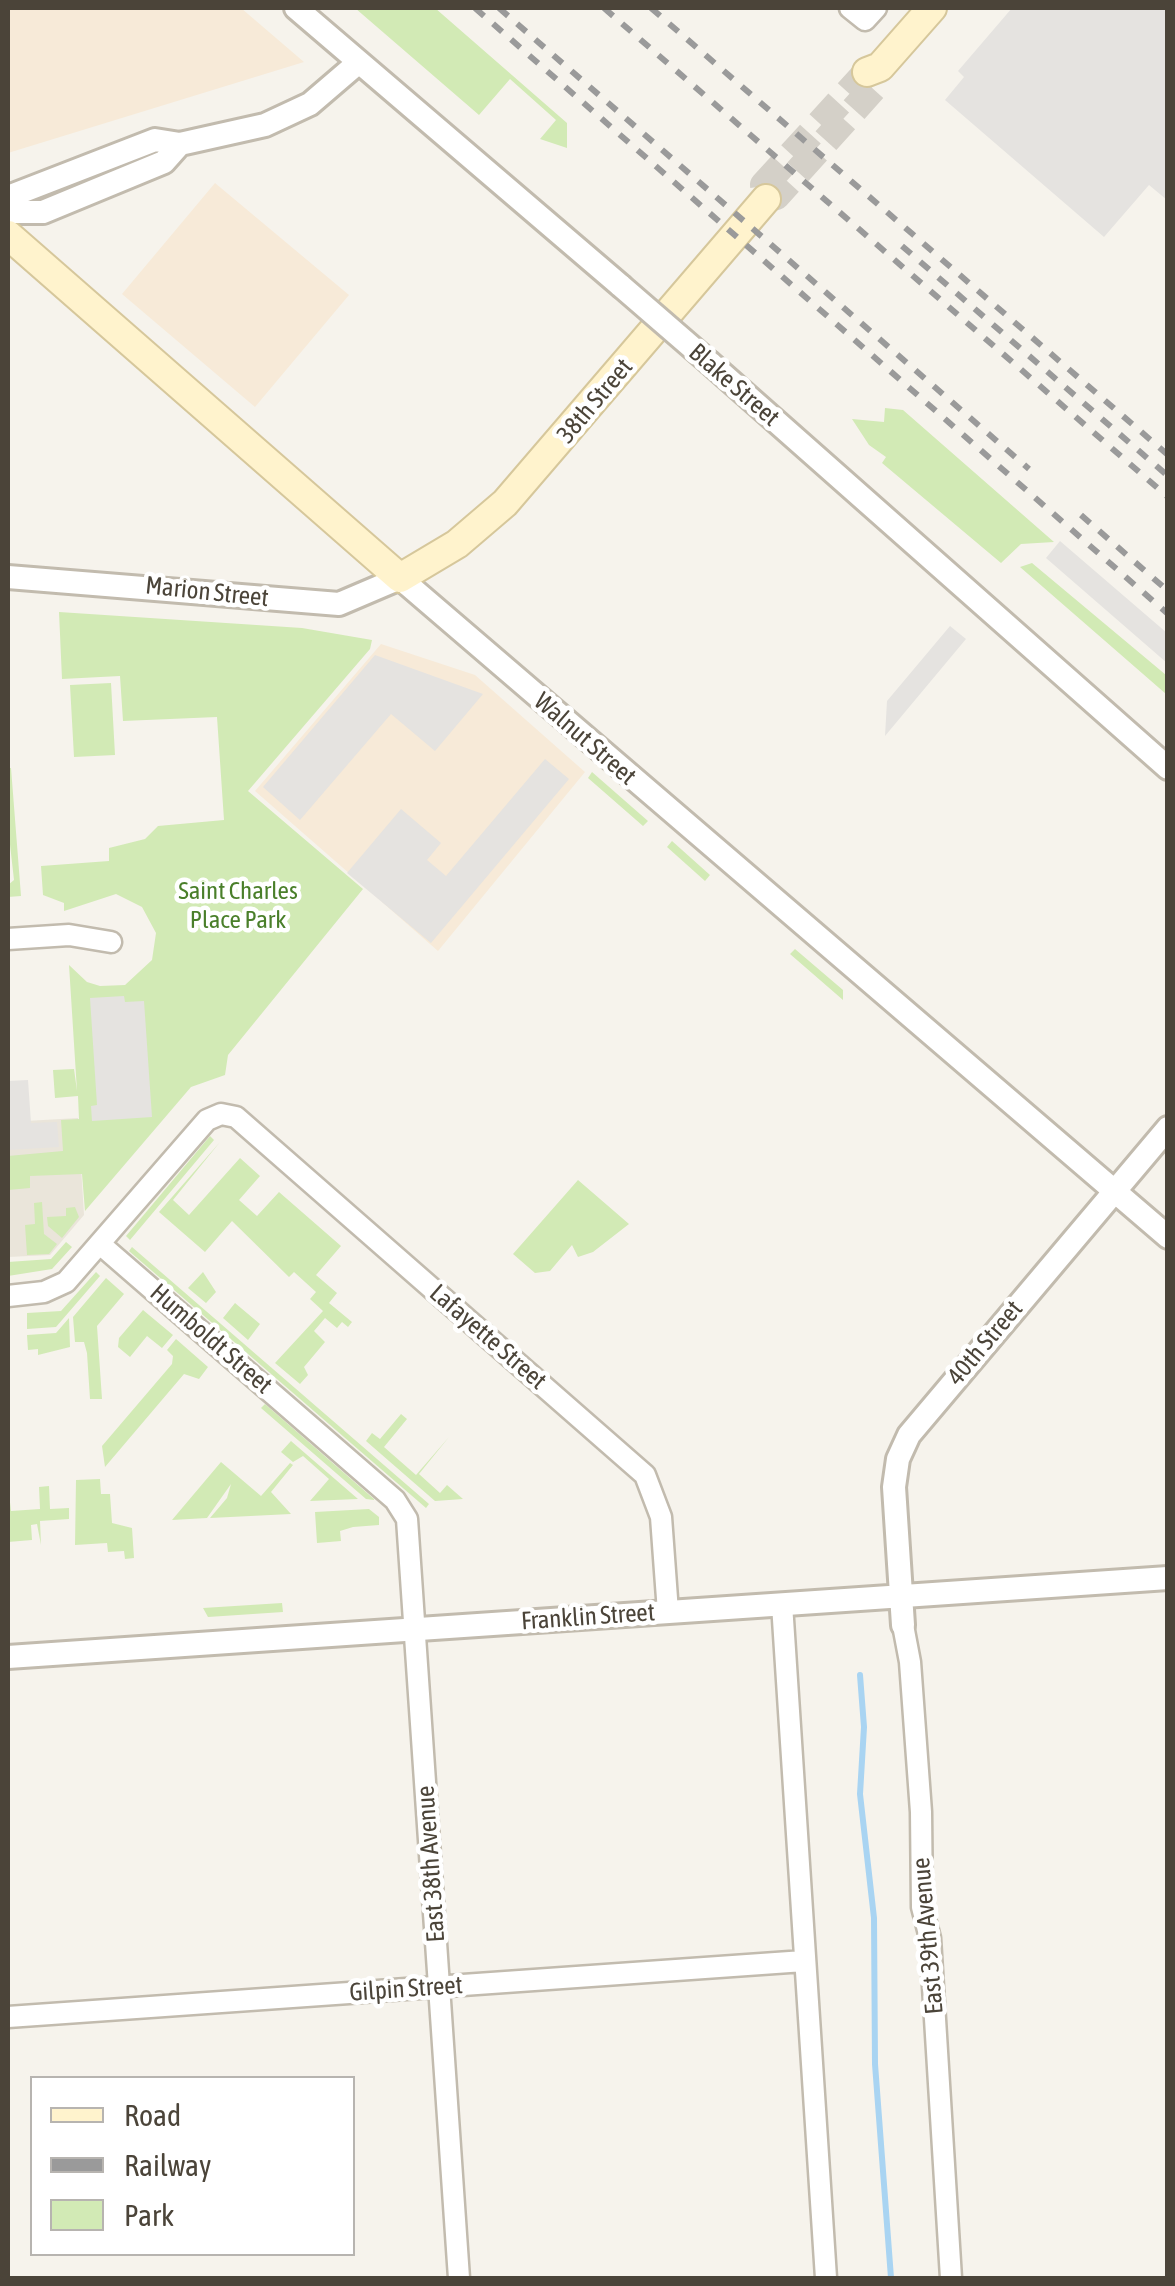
<!DOCTYPE html>
<style>
body{margin:0}
#map{position:relative;width:1175px;height:2286px;overflow:hidden;background:#f6f3ec;font-family:"Asap Condensed",sans-serif}
canvas{display:block}
.frame{position:absolute;inset:0;border:10px solid #4b4439;pointer-events:none}
.legend{position:absolute;left:30px;top:2076px;width:325px;height:180px;box-sizing:border-box;background:#fff;border:2px solid #b7b4b0;margin:0;padding:12px 18px;list-style:none;font-size:30px;color:#4b4439}
.legend li{display:flex;align-items:center;gap:20px;height:50px}
.legend b{width:50px;border:2px solid #b7b4b0}
</style>
<div id="map">
<canvas width="1175" height="2286"></canvas>
<div class="frame"></div>
<ul class="legend">
<li><b style="height:12px;background:#fff3cd"></b>Road</li>
<li><b style="height:12px;background:#9a9a9a"></b>Railway</li>
<li><b style="height:28px;background:#d2eab5"></b>Park</li>
</ul>
</div>
<script>
const g = document.querySelector('canvas').getContext('2d');
g.lineJoin = 'round';
function fillPath(path, color) {
  g.fillStyle = color;
  g.fill(path, 'evenodd');
}
function toPath(rows) {
  const path = new Path2D();
  for (const r of rows) {
    path.moveTo(r[0], r[1]);
    for (let i = 2; i < r.length; i += 2) path.lineTo(r[i], r[i + 1]);
  }
  return path;
}
function trace(path, color, width, dash) {
  g.strokeStyle = color;
  g.lineWidth = width;
  g.lineCap = dash ? 'butt' : 'round';
  g.setLineDash(dash || []);
  g.stroke(path);
}
function drawText(font, color, halo, rows, align = 'center') {
  g.font = font + ' "Asap Condensed",sans-serif';
  g.lineWidth = 9;
  g.setLineDash([]);
  g.textBaseline = 'middle';
  g.strokeStyle = halo;
  g.fillStyle = color;
  for (const [text, x, y, turn = 0] of rows) {
    g.save();
    g.translate(x, y);
    g.rotate((+turn || 0) * Math.PI / 180);
    g.textAlign = isNaN(turn) ? turn : align;
    if (halo) g.strokeText(text, 0, 0);
    g.fillText(text, 0, 0);
    g.restore();
  }
}
const residential = toPath([
 [78,1118,84,1215,50,1255,8,1257,8,1122]
]);
const commercial = toPath([
 [8,8,241,8,304,62,8,153],
 [215,183,349,295,255,407,122,294],
 [381,644,475,675,585,772,438,951,255,791]
]);
const green = toPath([
 [355,8,435,8,567,123,567,148,540,139,556,120,510,79,479,115],
 [885,408,903,410,1054,542,1021,544,1001,563,882,463,886,457,869,445,852,419,884,422],
 [1032,563,1166,675,1166,694,1020,567],
 [59,612,302,628,372,640,370,649,248,791,363,889,228,1055,225,1075,191,1087,85,1211,82,1174,30,1176,30,1188,8,1190,8,1156,63,1151,61,1120,79,1119,78,1096,55,1098,53,1070,74,1069,77,1091,69,965,87,982,100,986,125,985,152,960,156,933,142,907,116,894,64,911,64,903,43,895,41,866,109,861,109,848,145,839,158,826,224,820,217,717,123,721,120,676,62,679],
 [111,683,115,755,74,757,70,685],
 [8,768,11,768,21,896,8,897,8,885,14,880,8,827],
 [592,772,648,821,643,826,588,778],
 [672,841,710,875,705,881,667,847],
 [795,949,843,990,843,1000,790,954],
 [210,1136,214,1140,130,1240,126,1236],
 [220,1142,173,1200,189,1215,240,1158,260,1176,239,1200,257,1216,279,1192,341,1246,316,1275,337,1293,329,1303,352,1322,348,1327,342,1322,337,1328,325,1318,314,1331,325,1342,304,1367,308,1375,300,1384,275,1363,323,1311,310,1299,316,1292,294,1272,289,1277,232,1221,205,1252,159,1212],
 [578,1180,629,1224,593,1252,578,1257,572,1245,550,1271,535,1273,513,1254],
 [42,1202,44,1234,57,1244,49,1254,27,1255,25,1225,35,1224,34,1203],
 [75,1207,79,1217,62,1238,48,1226,47,1217,66,1216,66,1208],
 [66,1242,72,1247,52,1269,8,1276,8,1262,51,1259],
 [132,1247,429,1504,426,1508,129,1251],
 [96,1272,100,1276,56,1327,27,1329,27,1313,61,1311],
 [203,1272,216,1292,206,1303,188,1288],
 [106,1278,124,1294,97,1326,102,1399,90,1399,87,1353,84,1342,75,1342,73,1317],
 [235,1303,260,1324,248,1340,223,1318],
 [143,1310,173,1335,162,1348,147,1336,130,1357,118,1347,119,1338],
 [69,1318,70,1347,38,1355,38,1349,28,1350,27,1335,56,1333],
 [176,1339,208,1367,199,1379,184,1374,105,1467,102,1446,172,1364,173,1356,167,1350],
 [265,1404,374,1499,374,1500,366,1499,261,1408],
 [401,1414,407,1419,384,1447,416,1475,449,1437,419,1474,440,1493,447,1485,463,1499,435,1501,366,1441,372,1433,380,1439],
 [291,1441,358,1499,310,1501,329,1479,303,1456,293,1462,281,1452],
 [221,1462,261,1496,290,1463,293,1465,271,1492,291,1514,210,1518,227,1498,231,1484,207,1518,172,1520],
 [100,1479,101,1494,110,1494,112,1523,132,1528,134,1558,125,1559,124,1551,108,1552,107,1543,75,1545,76,1480],
 [8,1485,11,1511,40,1509,39,1487,49,1486,50,1509,69,1508,69,1519,40,1521,41,1545,37,1524,31,1525,32,1540,8,1542],
 [369,1509,379,1517,379,1525,353,1527,340,1531,341,1541,317,1543,315,1512],
 [282,1603,283,1612,208,1617,203,1608]
]);
const parking = toPath([
 [1012,8,1167,8,1167,200,1149,185,1104,237,945,100,964,77,958,71],
 [1060,541,1167,633,1167,663,1046,558],
 [950,626,966,639,885,736,887,701],
 [375,655,483,694,435,751,391,714,300,820,263,787],
 [545,759,569,779,431,943,347,873,401,809,441,843,427,860,446,876],
 [124,996,125,1002,144,1001,152,1117,92,1121,91,1106,97,1105,90,998],
 [28,1080,31,1123,57,1122,59,1147,8,1150,8,1081]
]);
const stream = toPath([
 [860,1675,864,1727,860,1794,874,1918,875,2064,891,2278]
]);
const secondaryTunnel = toPath([
 [867,72,764,185,766,199,776,196,878,83]
]);
const minor = toPath([
 [850,8,865,20,876,8],
 [8,939,69,935,111,942],
 [100,1244,395,1500,407,1519,459,2278],
 [8,1296,44,1292,66,1282,207,1120,221,1114,236,1117,645,1475,661,1517,668,1612],
 [782,1604,826,2278],
 [903,1625,910,1662,921,1812,922,1907,930,1938,951,2278],
 [8,2017,804,1961]
]);
const tertiary = toPath([
 [296,8,621,286],
 [8,197,155,140,180,144,265,125,310,104,359,62],
 [8,212,43,212,164,162,180,144],
 [710,363,1168,768],
 [8,577,339,604,400,578,1168,1237],
 [903,1625,894,1487,898,1459,909,1435,1168,1128],
 [8,1657,1168,1578]
]);
const secondary = toPath([
 [867,72,880,67,932,8],
 [8,235,400,578,457,544,505,503,766,199]
]);
const rail = toPath([
 [475,8,1168,614],
 [499,8,1029,469],
 [604,8,1168,497],
 [651,8,1168,455],
 [902,246,1168,476],
 [1081,515,1168,591]
]);
const tertiaryBridge = toPath([
 [621,286,710,363]
]);
const streetNames = [
 ["Blake Street",734,385,41],
 ["38th Street",595,401,-50],
 ["Marion Street",207,592,6],
 ["Walnut Street",585,739,41],
 ["Lafayette Street",488,1337,41],
 ["Humboldt Street",211,1339,41],
 ["40th Street",985,1343,-50],
 ["Franklin Street",588,1617,-4],
 ["East 38th Avenue",431,1864,-94],
 ["East 39th Avenue",928,1936,-95],
 ["Gilpin Street",406,1989,-4]
];
const parkNames = [
 ["Saint Charles",238,891],
 ["Place Park",238,920]
];
fillPath(residential, '#eae5da');
fillPath(commercial, '#f7ead8');
fillPath(green, '#d2eab5');
fillPath(parking, '#e5e3e0');
trace(stream, '#a9d4f2', 6);
trace(secondaryTunnel, '#d4d0c8', 28, [28, 14]);
trace(minor, '#c2bbae', 25);
trace(tertiary, '#c2bbae', 28);
trace(secondary, '#d6c79b', 32);
trace(minor, '#fff', 20);
trace(tertiary, '#fff', 22);
trace(secondary, '#fff3cd', 28);
trace(rail, '#9a9a9a', 6, [12, 12]);
trace(tertiaryBridge, '#c2bbae', 28, []);
trace(tertiaryBridge, '#fff', 22);
drawText('25px', '#4b4439', '#fff', streetNames);
drawText('25px', '#4a7f2a', '#fff', parkNames);
</script>
